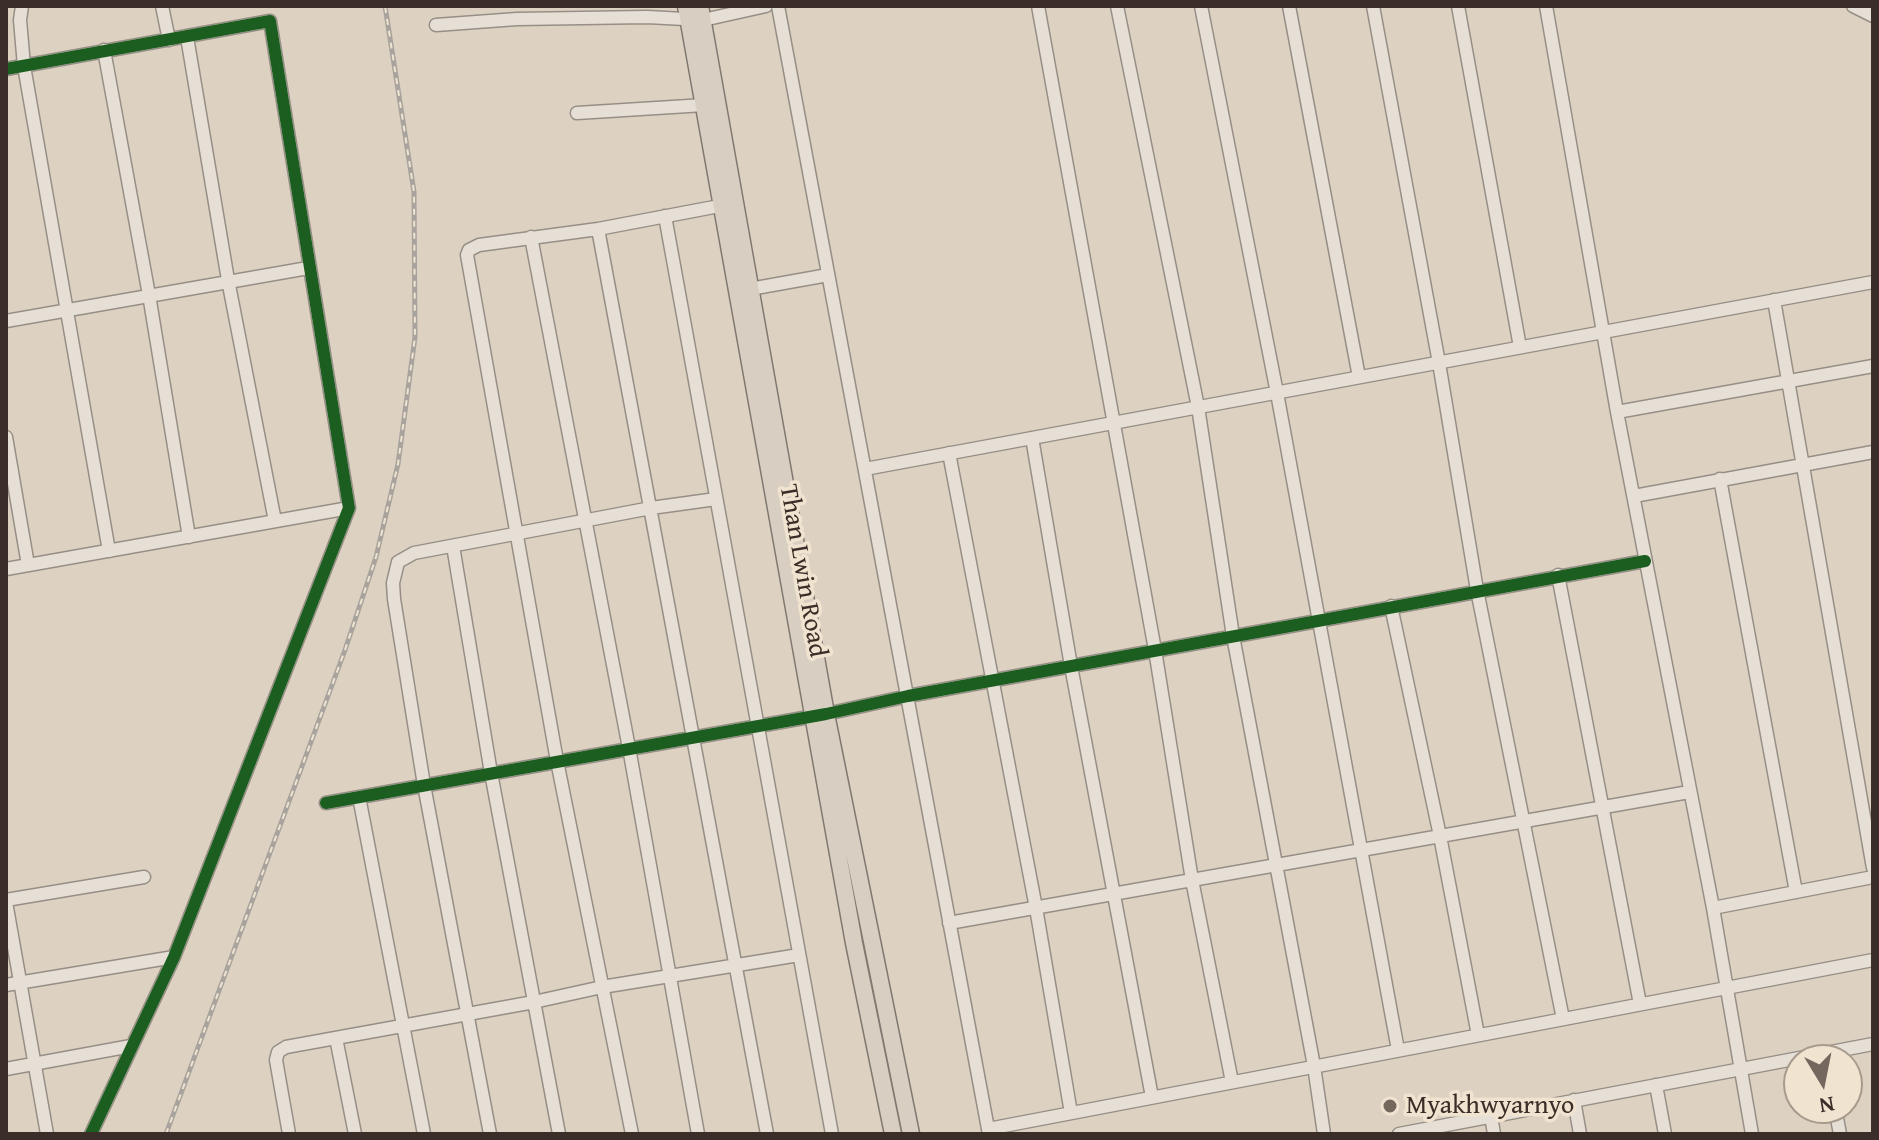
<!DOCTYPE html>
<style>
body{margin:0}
#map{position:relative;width:1879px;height:1140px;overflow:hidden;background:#ddd2c2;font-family:"Gentium Book Plus",serif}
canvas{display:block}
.frame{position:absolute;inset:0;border:8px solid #3b2e28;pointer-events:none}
.north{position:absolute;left:1783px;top:1044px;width:80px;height:80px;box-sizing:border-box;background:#f0e3d0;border:2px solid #a89b8d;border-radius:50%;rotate:170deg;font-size:22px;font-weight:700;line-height:32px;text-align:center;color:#3b2e28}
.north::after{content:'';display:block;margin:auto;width:28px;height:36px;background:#74675e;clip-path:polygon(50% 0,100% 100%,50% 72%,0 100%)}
</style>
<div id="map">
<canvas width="1879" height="1140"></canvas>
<div class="frame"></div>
<div class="north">N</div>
</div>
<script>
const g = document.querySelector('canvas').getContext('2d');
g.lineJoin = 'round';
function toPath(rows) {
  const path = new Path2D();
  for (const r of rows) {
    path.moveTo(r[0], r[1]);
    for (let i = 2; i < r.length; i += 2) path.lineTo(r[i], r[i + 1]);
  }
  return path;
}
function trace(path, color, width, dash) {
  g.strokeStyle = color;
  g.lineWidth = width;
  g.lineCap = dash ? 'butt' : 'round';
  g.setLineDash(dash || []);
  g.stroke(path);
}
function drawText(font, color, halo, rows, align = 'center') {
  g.font = font + ' "Gentium Book Plus",serif';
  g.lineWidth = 7;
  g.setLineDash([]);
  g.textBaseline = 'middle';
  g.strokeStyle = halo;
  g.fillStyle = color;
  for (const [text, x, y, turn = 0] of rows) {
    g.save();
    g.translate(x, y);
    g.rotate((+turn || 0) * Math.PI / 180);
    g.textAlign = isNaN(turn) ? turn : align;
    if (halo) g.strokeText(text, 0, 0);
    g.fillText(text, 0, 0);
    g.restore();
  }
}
const minor = toPath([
 [22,6,20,20,24,66,109,551],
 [162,6,169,40],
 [778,6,989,1134],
 [1038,6,1155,650,1192,880,1232,1082],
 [1117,6,1198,407,1233,636,1314,1066,1324,1134],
 [1201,6,1277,393,1398,1050],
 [1289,6,1359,377],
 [1373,6,1439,363,1477,590,1563,1019],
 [1458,6,1520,347],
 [1546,6,1617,412,1713,908,1752,1134],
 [1853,6,1873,16],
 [436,25,517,19,647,17,703,20,766,6],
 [187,37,228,280,275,521],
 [104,50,149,295,189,537],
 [6,69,270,21,349,508,174,957,91,1134],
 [577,113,704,105],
 [665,216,832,1134],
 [598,229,767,1134],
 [531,237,629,748,698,1134],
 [750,289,828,275],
 [1774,300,1873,868],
 [6,321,308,268],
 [1617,412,1873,366],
 [6,437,28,565],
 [1032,438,1071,666,1152,1097],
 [949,453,1036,908,1071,1113],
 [865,469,1873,282],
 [1720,479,1796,892],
 [1634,496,1873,452],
 [453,546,491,773,559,1134],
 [6,569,349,508],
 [1558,575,1640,1004],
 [1391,606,1440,836,1478,1035],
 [359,797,424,1134],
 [326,803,826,714,908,696,1645,561],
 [6,900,144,877],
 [6,902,47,1134],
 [1713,908,1873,877],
 [949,923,1689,792],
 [6,985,174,957],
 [336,1038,355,1134],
 [6,1069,131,1046],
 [1656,1085,1665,1134],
 [1574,1100,1580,1134],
 [1835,1108,1840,1134],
 [1491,1116,1494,1134],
 [988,1129,1873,960],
 [289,1134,276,1060,278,1052,286,1047,534,1002,602,987,799,955],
 [490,1134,424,785,394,599,393,583,398,562,414,553,651,508,716,499],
 [632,1134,557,761,467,255,469,250,479,245,598,229,730,204],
 [1399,1134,1873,1044]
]);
const major = toPath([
 [686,6,854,943,893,1134],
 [700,6,826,714,911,1134]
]);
const rail = toPath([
 [166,1134,345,650,376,557,398,464,415,337,414,192,385,6]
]);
const cycleway = toPath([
 [6,69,270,21,349,508,174,957,91,1134],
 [326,803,826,714,908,696,1645,561]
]);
const markers = [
 [1390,1106,8,"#74675e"]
];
const streetNames = [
 ["Than Lwin Road",802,571,80]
];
const poiNames = [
 ["Myakhwyarnyo",1406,1106]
];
trace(minor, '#978f86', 15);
trace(major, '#817971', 19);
trace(minor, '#e5dfd6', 12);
trace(major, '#d8cfc2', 16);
trace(rail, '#a8a39d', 5);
trace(rail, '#f0e3d0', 2, [6]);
trace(cycleway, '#1b5e20', 12);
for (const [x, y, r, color] of markers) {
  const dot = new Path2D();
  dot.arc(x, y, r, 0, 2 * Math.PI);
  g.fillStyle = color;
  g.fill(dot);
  trace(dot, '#f0e3d0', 3);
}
drawText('26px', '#3b2e28', '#f0e3d0', streetNames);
drawText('26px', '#3b2e28', '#f0e3d0', poiNames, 'left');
</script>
